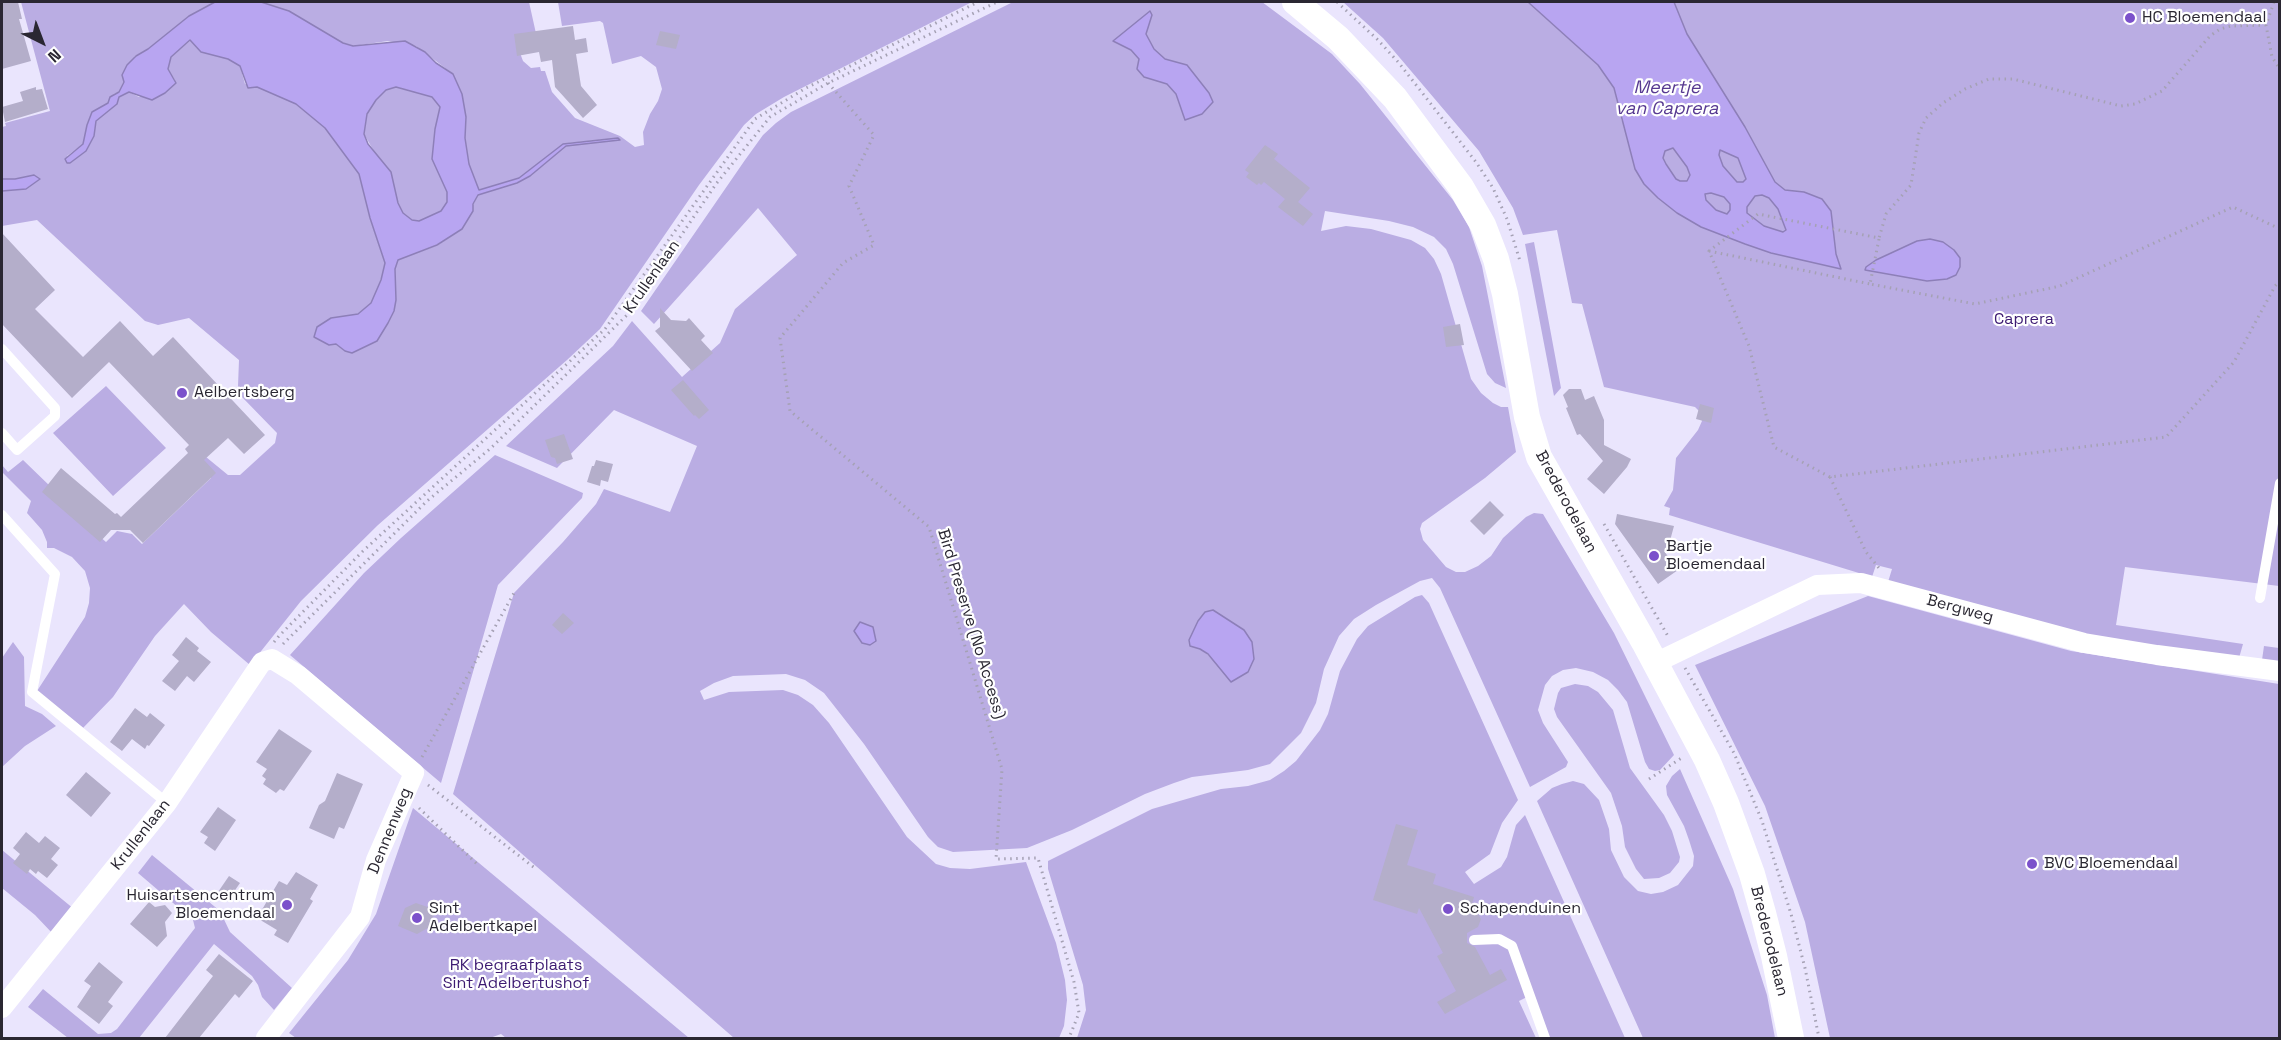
<!DOCTYPE html>
<style>
body{margin:0}
#map{position:relative;width:2281px;height:1040px;overflow:hidden;background:#eae5fd;font-family:"Space Grotesk",sans-serif}
canvas{display:block}
.frame{position:absolute;inset:0;border:3px solid #2a2732;pointer-events:none}
.north{position:absolute;left:12px;top:12px;width:60px;height:60px;-webkit-text-stroke:4px #fff;paint-order:stroke;rotate:138deg;font-size:16px;font-weight:700;line-height:24px;text-align:center;color:#2a2732}
.north::after{content:'';display:block;margin:auto;width:21px;height:27px;background:#2a2732;clip-path:polygon(50% 0,100% 100%,50% 72%,0 100%)}
</style>
<div id="map">
<canvas width="2281" height="1040"></canvas>
<div class="frame"></div>
<div class="north">N</div>
</div>
<script>
const g = document.querySelector('canvas').getContext('2d');
g.lineJoin = 'round';
function fillPath(path, color) {
  g.fillStyle = color;
  g.fill(path, 'evenodd');
}
function toPath(rows) {
  const path = new Path2D();
  for (const r of rows) {
    path.moveTo(r[0], r[1]);
    for (let i = 2; i < r.length; i += 2) path.lineTo(r[i], r[i + 1]);
  }
  return path;
}
function trace(path, color, width, dash) {
  g.strokeStyle = color;
  g.lineWidth = width;
  g.lineCap = dash ? 'butt' : 'round';
  g.setLineDash(dash || []);
  g.stroke(path);
}
function drawText(font, color, halo, rows, align = 'center') {
  g.font = font + ' "Space Grotesk",sans-serif';
  g.lineWidth = 4.5;
  g.setLineDash([]);
  g.textBaseline = 'middle';
  g.strokeStyle = halo;
  g.fillStyle = color;
  for (const [text, x, y, turn = 0] of rows) {
    g.save();
    g.translate(x, y);
    g.rotate((+turn || 0) * Math.PI / 180);
    g.textAlign = isNaN(turn) ? turn : align;
    if (halo) g.strokeText(text, 0, 0);
    g.fillText(text, 0, 0);
    g.restore();
  }
}
const green = toPath([
 [21,2,218,2,189,16,148,49,135,56,119,92,114,94,108,103,92,112,87,125,83,144,67,156,70,163,86,151,94,136,96,121,117,104,119,97,129,92,139,97,175,80,168,70,171,57,191,40,201,52,228,59,240,66,245,84,257,86,296,104,325,128,359,174,370,218,385,263,381,280,371,303,358,314,331,318,336,344,345,351,388,323,394,311,396,300,395,268,398,260,438,245,462,229,473,211,473,205,478,195,517,183,530,176,566,146,620,140,618,138,569,143,559,148,519,178,479,191,469,164,465,138,466,117,453,74,416,46,388,41,353,46,343,43,289,11,261,2,529,2,537,38,520,53,523,61,531,68,540,67,541,71,545,71,552,92,575,118,620,136,635,147,644,145,643,132,650,114,658,101,662,89,656,67,641,56,612,64,603,23,600,21,562,26,558,2,972,2,784,97,756,114,744,125,699,185,600,329,567,360,378,525,301,601,250,665,211,632,184,604,155,636,113,697,83,728,37,691,85,617,89,603,90,588,85,571,72,557,54,548,47,548,47,542,42,530,27,513,31,501,2,472,2,465,8,472,23,460,52,488,49,492,106,542,117,531,132,534,142,544,211,478,199,464,206,457,228,475,240,475,275,443,277,433,242,397,238,386,239,360,189,318,158,325,145,321,37,220,2,226,2,191,26,189,34,175,15,179,2,179,2,127,6,126,5,123,50,111],
 [1013,2,1262,2,1332,54,1360,84,1453,200,1469,227,1482,266,1506,388,1495,383,1487,374,1453,264,1446,249,1434,237,1413,227,1389,221,1325,211,1321,231,1346,226,1371,229,1411,240,1425,248,1434,259,1441,274,1471,379,1481,393,1493,403,1501,407,1508,407,1516,452,1485,478,1422,523,1420,529,1423,540,1446,567,1456,572,1465,572,1478,566,1491,556,1503,538,1526,517,1534,513,1543,514,1614,633,1674,755,1660,770,1655,771,1649,769,1645,762,1627,702,1618,690,1608,680,1593,672,1576,668,1563,670,1552,676,1545,685,1538,710,1543,723,1568,762,1566,767,1530,787,1440,588,1432,578,1420,581,1376,605,1354,619,1339,636,1324,669,1316,703,1301,733,1270,764,1248,770,1192,777,1174,783,1145,794,1072,830,1027,848,953,852,938,847,928,837,864,744,824,693,805,680,786,674,733,676,714,683,700,691,704,700,729,692,783,690,798,695,813,705,829,723,907,837,936,864,950,868,970,869,1026,862,1056,943,1065,980,1067,1000,1064,1026,1059,1038,734,1038,453,794,514,593,563,542,596,504,604,489,670,512,697,446,614,410,557,468,506,446,613,346,632,321,682,377,720,343,735,309,797,255,758,208,654,324,641,311,745,160,763,135,776,123,791,112],
 [1213,610,1244,630,1218,664,1200,648,1198,621,1205,612],
 [860,623,873,627,876,641,869,645,866,645],
 [1343,2,1528,2,1598,65,1614,88,1622,121,1676,180,1663,158,1665,151,1673,148,1687,167,1690,175,1719,155,1720,150,1738,158,1760,154,1745,127,1687,34,1674,2,2279,2,2279,586,2125,567,2116,625,2243,644,2239,658,2106,640,1888,582,1892,569,1876,565,1872,577,1669,515,1670,508,1664,506,1673,490,1676,458,1698,430,1702,421,1699,411,1695,407,1604,387,1582,304,1572,303,1557,230,1523,235,1513,208,1479,151,1383,38],
 [396,87,432,97,440,107,435,129,432,159,447,192,447,202,441,211,419,221,412,220,403,213,398,203,394,186,364,134,367,114,376,100,386,90],
 [1534,242,1561,388,1554,396,1525,244],
 [106,386,166,448,113,496,53,433],
 [495,455,583,493,582,498,498,585,441,783,290,655,364,573,401,538],
 [1422,595,1429,603,1518,800,1502,823,1490,854,1465,872,1474,884,1501,867,1507,857,1516,825,1525,815,1625,1038,1548,1038,1529,996,1519,1001,1536,1038,1077,1038,1086,1010,1083,985,1048,869,1048,861,1152,809,1221,789,1248,786,1270,780,1284,771,1296,761,1320,730,1328,714,1340,671,1357,639,1368,626,1415,597],
 [1868,596,2071,651,2279,684,2279,1038,1830,1038,1805,922,1765,806,1695,665],
 [13,642,24,657,25,706,42,714,56,726,25,746,2,767,2,658],
 [2264,646,2279,648,2279,662,2262,660],
 [1575,684,1588,686,1598,692,1613,710,1630,768,1664,815,1672,831,1680,857,1679,862,1670,873,1659,878,1644,879,1636,869,1625,847,1622,826,1611,793,1557,717,1554,709,1558,693,1561,688],
 [1680,769,1733,889,1767,995,1775,1038,1643,1038,1537,801,1552,788,1562,784,1573,781,1584,784,1599,800,1609,829,1611,850,1624,877,1638,891,1651,894,1663,892,1678,885,1693,866,1694,856,1689,840,1684,826,1667,795,1666,786,1672,776],
 [413,808,689,1038,506,1038,501,1034,490,1038,296,1038,289,1033,348,960,376,914],
 [2,850,74,909,53,934,35,915,2,888],
 [152,855,220,911,230,932,292,988,274,1010,262,997,258,985,252,976,214,944,139,1038,68,1038,28,1007,43,989,98,1034,111,1033,117,1029,195,928,193,920,138,873]
]);
const water = toPath([
 [215,2,261,2,289,11,343,43,353,46,405,41,425,52,436,63,453,74,462,94,466,117,465,138,469,164,479,190,519,178,563,144,618,138,620,140,566,146,530,176,517,183,478,195,473,204,473,211,462,229,437,245,398,260,395,269,396,300,394,311,388,323,377,341,352,353,345,351,336,344,329,345,314,337,317,327,331,318,358,314,371,303,381,280,385,263,370,218,359,174,325,128,296,104,257,87,248,88,240,66,228,59,201,52,190,40,171,57,168,69,176,83,165,93,152,100,129,92,119,97,117,104,96,121,94,136,86,151,70,163,67,163,65,159,83,144,87,125,92,112,108,103,110,97,119,92,124,82,122,75,127,65,136,56,148,49,189,16,215,2],
 [396,87,432,97,440,107,435,129,432,159,447,192,447,202,441,211,419,221,412,220,403,213,398,203,391,172,368,144,364,134,367,114,376,100,386,90,396,87],
 [1528,2,1674,2,1687,34,1745,127,1775,182,1785,190,1804,192,1822,199,1831,211,1836,254,1841,269,1771,253,1745,244,1701,227,1677,213,1658,198,1644,184,1635,169,1614,88,1598,65,1528,2],
 [1673,148,1687,167,1690,175,1687,181,1680,181,1676,179,1666,164,1663,158,1665,151,1673,148],
 [1720,150,1738,158,1746,179,1743,182,1737,182,1723,166,1719,155,1720,150],
 [1711,193,1724,197,1730,204,1730,210,1727,214,1716,210,1706,200,1705,194,1711,193],
 [1762,195,1769,198,1778,209,1786,230,1783,232,1764,226,1747,213,1747,207,1755,196,1762,195],
 [1150,11,1152,15,1146,34,1154,49,1165,59,1187,65,1209,93,1213,102,1202,114,1185,120,1176,94,1167,84,1144,77,1137,69,1139,59,1131,50,1113,41,1150,11],
 [34,175,40,179,26,189,2,191,2,179,15,179,34,175],
 [1930,239,1943,242,1954,250,1960,258,1960,267,1956,275,1947,279,1927,281,1865,270,1866,267,1876,260,1917,241,1930,239],
 [1213,610,1244,630,1252,642,1254,659,1248,672,1231,682,1208,654,1200,649,1190,646,1189,640,1198,621,1205,612,1213,610],
 [860,622,873,627,876,641,870,645,862,643,854,631,860,622]
]);
const building = toPath([
 [2,2,18,2,22,19,19,19,31,61,2,69],
 [573,26,575,40,586,38,588,52,576,54,581,86,597,105,583,118,555,87,552,60,541,62,539,52,517,56,514,34],
 [660,31,680,35,676,49,656,45],
 [36,87,36,90,42,89,48,109,5,122,2,107,23,101,20,92],
 [1265,145,1278,154,1274,159,1310,188,1298,202,1313,214,1303,226,1278,207,1285,199,1264,182,1261,185,1259,183,1257,185,1246,177,1249,173,1245,170],
 [2,233,55,290,35,309,83,357,120,321,153,356,173,337,265,435,244,454,228,438,204,460,216,473,143,543,130,530,111,530,100,542,42,492,61,468,115,514,117,513,121,517,188,453,185,449,189,445,109,362,72,398,2,324],
 [660,308,671,320,686,321,689,318,705,336,701,340,713,353,692,371,655,331,660,327],
 [1460,324,1464,345,1446,347,1443,327],
 [683,380,709,410,699,419,695,415,694,416,671,390],
 [1569,389,1581,389,1585,400,1594,396,1604,420,1604,445,1631,459,1627,467,1604,494,1587,479,1603,461,1580,434,1577,435,1566,408,1568,407,1563,395],
 [1700,404,1714,408,1711,423,1696,419],
 [564,434,573,459,557,464,555,458,551,457,545,440],
 [596,460,613,464,608,482,601,480,600,486,587,482,592,466,594,466],
 [1490,501,1504,515,1484,535,1470,521],
 [1617,514,1674,526,1671,537,1673,549,1664,551,1678,570,1658,584,1615,524],
 [563,613,574,623,562,634,552,625],
 [186,637,199,648,197,651,211,662,194,682,187,676,175,691,162,681,179,661,172,655],
 [135,708,147,717,150,713,165,725,149,746,147,745,145,749,132,739,122,751,110,742],
 [279,729,312,751,284,791,280,789,276,793,263,784,266,779,262,776,267,769,256,762],
 [86,772,111,793,91,817,66,795],
 [337,773,363,784,344,829,339,827,334,839,309,828,319,805,325,801],
 [218,807,236,820,215,851,204,843,208,837,200,832],
 [1396,824,1418,830,1407,865,1436,874,1433,884,1474,897,1472,904,1481,919,1478,927,1467,933,1467,943,1475,947,1490,975,1501,969,1507,980,1445,1014,1437,1002,1456,991,1437,956,1443,953,1419,908,1417,914,1373,900],
 [26,832,39,843,45,836,60,848,51,859,58,865,47,878,38,871,36,874,30,869,27,874,13,863,20,854,13,848],
 [296,872,318,885,310,899,313,901,288,943,274,935,277,930,257,918,279,881,287,885],
 [229,876,240,883,229,899,218,892],
 [149,902,155,907,165,905,172,913,165,922,167,936,157,947,130,924],
 [416,903,436,910,428,928,417,934,398,926,405,908],
 [219,954,253,981,239,998,235,994,199,1038,165,1038,213,976,206,970],
 [99,962,123,982,108,1002,113,1006,99,1024,77,1007,91,986,84,981]
]);
const path = toPath([
 [1337,2,1378,40,1399,63,1476,162,1493,188,1507,219,1520,261],
 [2274,2,2266,25,2272,57,2280,69],
 [2266,25,2231,26,2220,29,2210,36,2162,91,2135,104,2121,106,2013,79,1989,79,1965,89,1943,103,1926,118,1919,133,1911,185,1886,214,1879,238,1758,214,1709,251,1749,346,1774,447,1830,477,2166,437,2234,362,2275,286,2280,281],
 [828,83,874,135,849,186,874,245,843,263,780,338,790,411,929,527,1002,769,996,859,1038,858,1074,982,1079,1013,1069,1038],
 [1879,239,1870,284,1975,304,2060,286,2233,207,2280,229],
 [1709,251,1870,284],
 [1830,477,1866,552,1879,568],
 [1604,524,1669,638],
 [274,642,279,636,363,551,605,329,755,119,806,88,978,2],
 [283,644,427,501,491,448,628,314,716,184,770,117,828,83,997,2],
 [1685,668,1734,753,1762,821,1791,914,1805,968,1819,1038],
 [422,757,514,593],
 [1649,779,1683,757],
 [428,785,536,869],
 [419,808,478,865]
]);
const service = toPath([
 [2,349,55,408,55,416,17,450,2,433],
 [2,515,55,574,32,692,167,803],
 [2260,598,2280,483],
 [1474,940,1499,939,1512,946,1545,1038]
]);
const minor = toPath([
 [1655,663,1817,585,1861,583,2084,643,2157,655,2280,671],
 [2,1008,167,803,262,662,272,659,298,675,414,773,376,860,360,917,266,1038]
]);
const tertiary = toPath([
 [1295,2,1338,38,1395,98,1461,187,1483,225,1496,259,1505,294,1527,417,1539,457,1644,642,1707,760,1726,803,1752,874,1763,913,1774,956,1791,1038]
]);
const markers = [
 [2130,18,6,"#7b51cb"],
 [182,393,6,"#7b51cb"],
 [1654,556,6,"#7b51cb"],
 [2032,864,6,"#7b51cb"],
 [287,905,6,"#7b51cb"],
 [1448,909,6,"#7b51cb"],
 [417,918,6,"#7b51cb"]
];
const poiNames = [
 ["HC Bloemendaal",2142,18],
 ["Aelbertsberg",194,393],
 ["Bartje",1666,547],
 ["Bloemendaal",1666,565],
 ["BVC Bloemendaal",2044,864],
 ["Huisartsencentrum",275,896,"right"],
 ["Bloemendaal",275,914,"right"],
 ["Sint",429,909],
 ["Adelbertkapel",429,927],
 ["Schapenduinen",1460,909]
];
const streetNames = [
 ["Krullenlaan",652,277,-55],
 ["Brederodelaan",1566,502,62],
 ["Bergweg",1960,609,15],
 ["Bird Preserve (No Access)",971,624,73],
 ["Dennenweg",390,831,-68],
 ["Krullenlaan",141,835,-52],
 ["Brederodelaan",1769,941,76]
];
const parkNames = [
 ["Caprera",2024,320],
 ["RK begraafplaats",516,966],
 ["Sint Adelbertushof",516,984]
];
const waterNames = [
 ["Meertje",1667,88],
 ["van Caprera",1667,109]
];
fillPath(green, '#baade3');
fillPath(water, '#b8a5f1');
trace(water, '#8d7fb8', 1.5);
fillPath(building, '#b4aeca');
trace(path, '#a5a1b4', 3, [1.5, 4.5]);
trace(service, '#fff', 10);
trace(minor, '#fff', 20);
trace(tertiary, '#fff', 26);
for (const [x, y, r, color] of markers) {
  const dot = new Path2D();
  dot.arc(x, y, r, 0, 2 * Math.PI);
  g.fillStyle = color;
  g.fill(dot);
  trace(dot, '#fff', 2);
}
drawText('16px', '#2a2732', '#fff', poiNames, 'left');
drawText('16px', '#2a2732', '#fff', streetNames);
drawText('16px', '#3d1b72', '#fff', parkNames);
drawText('italic 18px', '#573991', '#fff', waterNames);
</script>
